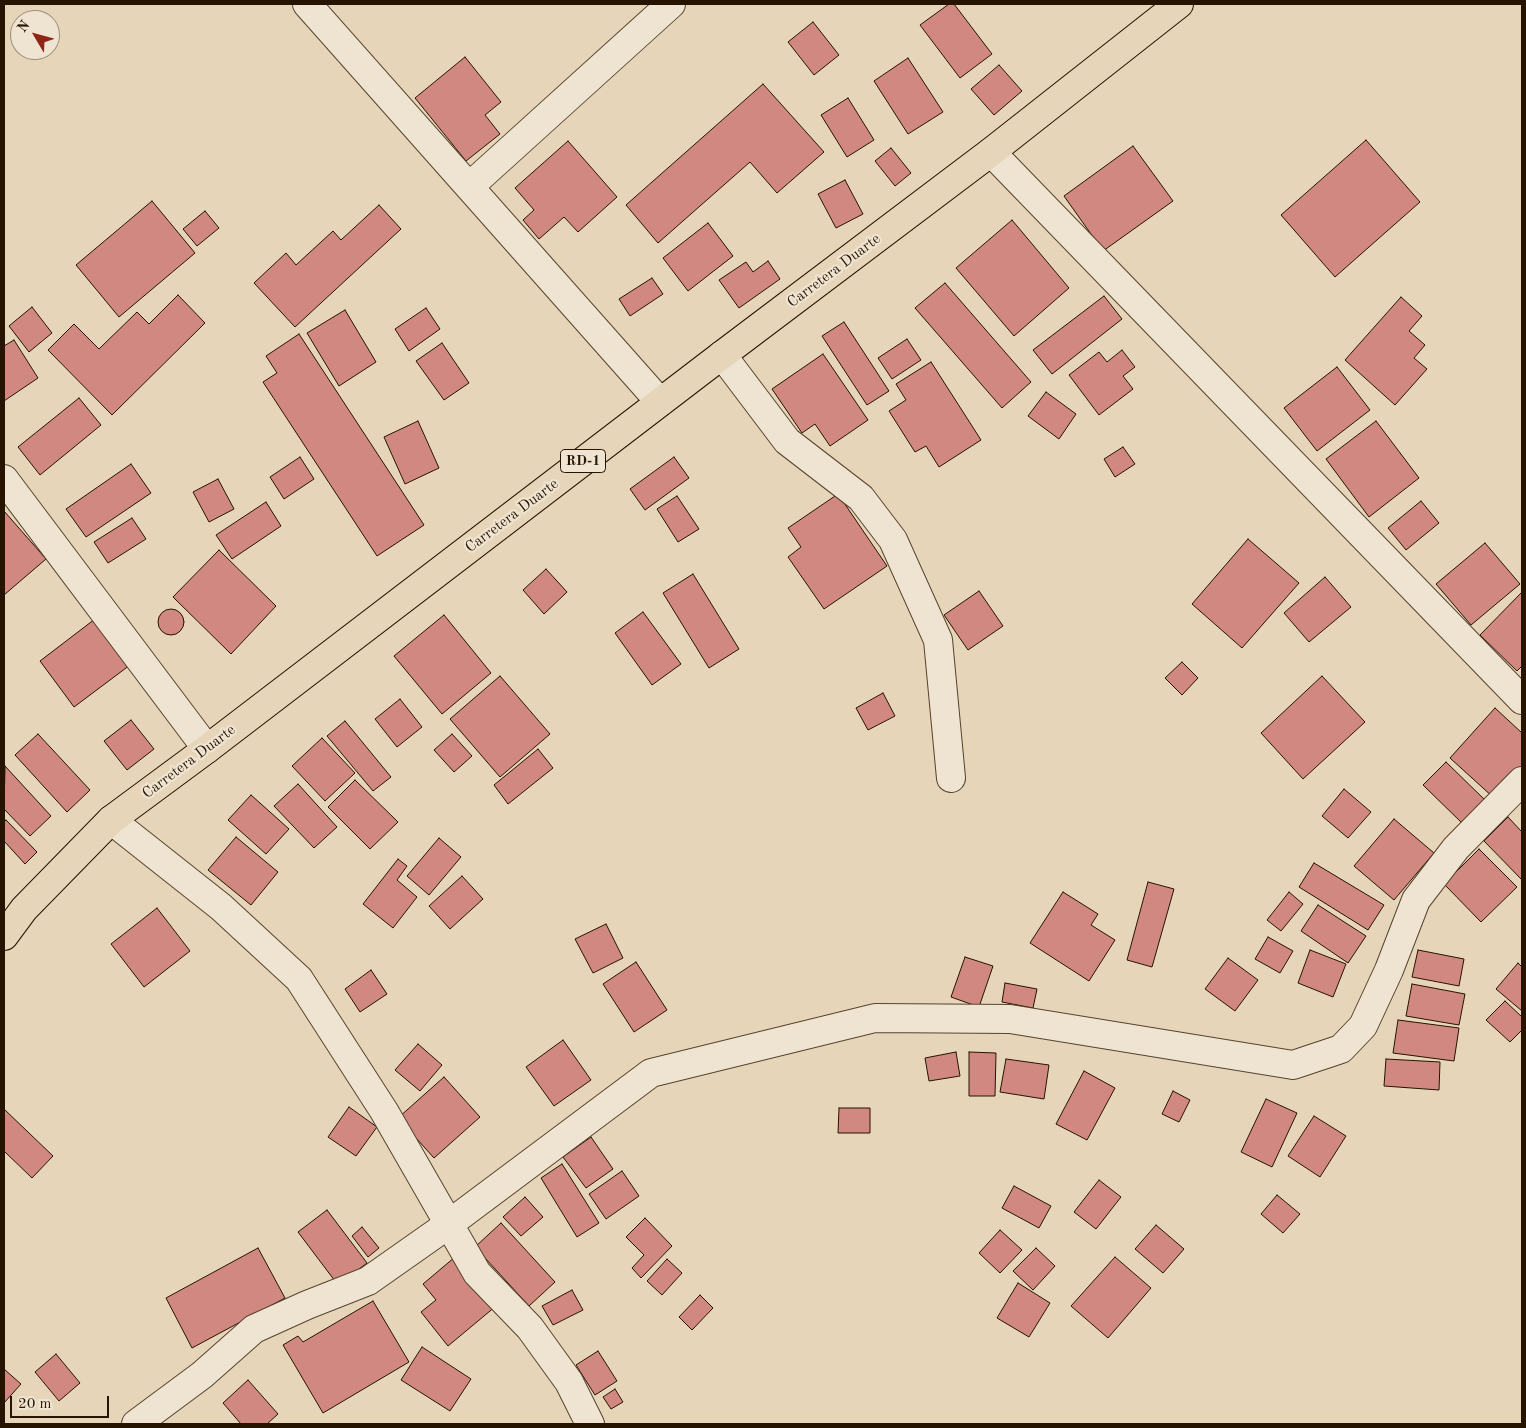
<!DOCTYPE html>
<style>
body{margin:0}
#map{position:relative;width:1526px;height:1428px;overflow:hidden;background:#e6d5b8;font-family:"Old Standard TT",serif}
canvas{display:block}
.frame{position:absolute;inset:0;border:5px solid #261300;pointer-events:none}
.north{position:absolute;left:10px;top:10px;width:50px;height:50px;box-sizing:border-box;background:#efe4d1;border:1px solid #9f907d;border-radius:50%;rotate:307deg;font-size:14px;font-weight:700;line-height:20px;text-align:center;color:#261300}
.north::after{content:'';display:block;margin:auto;width:18px;height:22px;background:#8f2418;clip-path:polygon(50% 0,100% 100%,50% 72%,0 100%)}
.scale{position:absolute;left:10px;top:1396px;width:99px;height:22px;box-sizing:border-box;border:2px solid #261300;border-top:0;padding-left:6px;font-size:15px;line-height:18px;white-space:nowrap;color:#261300;-webkit-text-stroke:4px #efe4d1;paint-order:stroke}
</style>
<div id="map">
<canvas width="1526" height="1428"></canvas>
<div class="frame"></div>
<div class="north">N</div>
<div class="scale">20 m</div>
</div>
<script>
const g = document.querySelector('canvas').getContext('2d');
g.lineJoin = 'round';
function fillPath(path, color) {
  g.fillStyle = color;
  g.fill(path, 'evenodd');
}
function toPath(rows) {
  const path = new Path2D();
  for (const r of rows) {
    if (r.length === 3) {
      path.moveTo(r[0] + r[2], r[1]);
      path.arc(r[0], r[1], r[2], 0, 2 * Math.PI);
      continue;
    }
    path.moveTo(r[0], r[1]);
    for (let i = 2; i < r.length; i += 2) path.lineTo(r[i], r[i + 1]);
  }
  return path;
}
function trace(path, color, width, dash) {
  g.strokeStyle = color;
  g.lineWidth = width;
  g.lineCap = dash ? 'butt' : 'round';
  g.setLineDash(dash || []);
  g.stroke(path);
}
function drawText(font, color, halo, rows, align = 'center') {
  g.font = font + ' "Old Standard TT",serif';
  g.lineWidth = 4.5;
  g.setLineDash([]);
  g.textBaseline = 'middle';
  g.strokeStyle = halo;
  g.fillStyle = color;
  for (const [text, x, y, turn = 0] of rows) {
    g.save();
    g.translate(x, y);
    g.rotate((+turn || 0) * Math.PI / 180);
    g.textAlign = isNaN(turn) ? turn : align;
    if (halo) g.strokeText(text, 0, 0);
    g.fillText(text, 0, 0);
    g.restore();
  }
}
const building = toPath([
 [949,4,954,4,992,54,960,78,920,25,949,4],
 [813,22,839,55,814,75,788,42,813,22],
 [465,57,501,102,485,115,500,134,466,161,415,98,465,57],
 [908,58,943,112,908,134,874,81,908,58],
 [999,65,1022,91,994,115,971,89,999,65],
 [763,84,824,152,777,193,750,162,658,243,626,205,763,84],
 [848,98,874,140,847,157,821,115,848,98],
 [1366,140,1420,202,1335,277,1281,215,1366,140],
 [568,141,617,197,578,232,564,217,539,239,523,220,534,210,515,188,568,141],
 [1133,146,1173,201,1103,251,1064,196,1133,146],
 [891,148,911,173,895,186,875,161,891,148],
 [845,180,863,214,836,228,818,194,845,180],
 [152,201,195,253,119,317,76,265,152,201],
 [379,205,401,229,295,327,254,283,286,253,296,265,333,231,341,240,379,205],
 [205,211,219,228,197,246,183,229,205,211],
 [1012,220,1069,288,1014,336,956,268,1012,220],
 [708,223,733,256,688,291,663,258,708,223],
 [768,261,780,279,739,308,719,280,746,262,753,272,768,261],
 [652,278,663,294,630,316,619,299,652,278],
 [945,283,1031,382,1002,408,915,308,945,283],
 [178,295,205,323,112,415,48,350,74,324,99,349,137,312,149,324,178,295],
 [1104,296,1122,319,1052,374,1033,350,1104,296],
 [1401,297,1422,316,1409,331,1425,345,1414,358,1427,369,1395,405,1345,360,1401,297],
 [32,307,52,333,29,352,9,326,32,307],
 [426,308,440,329,409,351,395,329,426,308],
 [345,310,376,362,339,386,307,333,345,310],
 [844,322,889,391,867,405,822,336,844,322],
 [299,334,424,525,377,556,263,382,277,373,266,356,299,334],
 [907,339,921,360,892,379,878,358,907,339],
 [14,340,38,378,4,401,4,346,14,340],
 [442,343,469,383,444,400,416,361,442,343],
 [1122,350,1135,367,1123,376,1133,389,1099,415,1069,375,1099,352,1107,362,1122,350],
 [823,354,868,420,830,446,815,424,802,433,772,389,823,354],
 [931,362,981,440,939,467,926,446,915,452,889,411,906,400,896,384,931,362],
 [1337,367,1370,410,1317,451,1284,408,1337,367],
 [1046,392,1076,414,1059,439,1028,416,1046,392],
 [79,398,101,425,40,475,18,447,79,398],
 [418,421,439,468,405,484,384,437,418,421],
 [1376,421,1419,478,1369,517,1326,459,1376,421],
 [1123,447,1135,464,1115,477,1104,459,1123,447],
 [300,457,314,479,284,499,270,477,300,457],
 [674,457,689,478,645,510,630,489,674,457],
 [131,464,151,493,86,537,66,509,131,464],
 [218,479,234,509,209,522,193,492,218,479],
 [838,494,887,566,824,609,788,557,801,547,788,528,838,494],
 [677,496,699,529,678,542,657,509,677,496],
 [1421,501,1439,523,1406,550,1388,528,1421,501],
 [266,502,281,526,232,559,216,535,266,502],
 [4,511,46,559,4,595,4,511],
 [132,518,146,539,108,563,94,542,132,518],
 [1248,539,1299,583,1242,648,1192,604,1248,539],
 [1485,543,1520,584,1471,625,1436,584,1485,543],
 [219,550,276,606,231,654,173,597,219,550],
 [546,569,567,592,544,614,523,590,546,569],
 [693,574,739,649,709,668,663,593,693,574],
 [1325,577,1351,607,1309,642,1284,613,1325,577],
 [979,591,1003,626,968,650,944,615,979,591],
 [1522,592,1522,666,1517,671,1480,635,1522,592],
 [171,622,13],
 [643,612,681,664,652,685,615,633,643,612],
 [444,615,491,673,442,714,394,656,444,615],
 [95,619,130,665,74,707,40,661,95,619],
 [1182,662,1198,678,1182,695,1165,678,1182,662],
 [500,676,550,734,500,777,450,719,500,676],
 [1322,676,1365,722,1303,779,1261,733,1322,676],
 [883,693,895,716,868,730,856,708,883,693],
 [400,699,422,727,397,747,375,719,400,699],
 [1495,708,1522,733,1522,767,1494,798,1450,758,1495,708],
 [131,720,154,749,127,770,104,741,131,720],
 [345,721,391,777,373,791,327,736,345,721],
 [38,734,90,790,67,812,15,755,38,734],
 [452,734,472,756,454,772,434,750,452,734],
 [322,738,355,773,325,801,292,766,322,738],
 [538,749,553,768,508,804,494,785,538,749],
 [1446,762,1486,801,1463,824,1423,785,1446,762],
 [5,766,51,816,30,836,4,809,5,766],
 [355,780,398,822,370,849,328,807,355,780],
 [298,784,337,827,314,848,274,806,298,784],
 [1344,789,1371,812,1348,838,1322,816,1344,789],
 [251,795,289,829,266,854,228,820,251,795],
 [1508,817,1522,832,1522,880,1484,841,1508,817],
 [1394,819,1434,853,1394,900,1354,866,1394,819],
 [6,820,37,852,25,864,4,841,4,822,6,820],
 [236,837,278,872,251,905,208,870,236,837],
 [439,838,461,857,429,895,407,876,439,838],
 [1479,849,1517,887,1481,922,1444,884,1479,849],
 [398,859,407,866,397,880,417,897,393,928,363,904,398,859],
 [1314,863,1384,905,1368,930,1299,887,1314,863],
 [462,876,483,899,450,929,429,906,462,876],
 [1148,882,1174,889,1152,967,1127,960,1148,882],
 [1063,892,1098,914,1091,925,1115,940,1089,981,1030,943,1063,892],
 [1289,892,1303,904,1281,931,1267,920,1289,892],
 [1318,905,1366,936,1348,963,1301,931,1318,905],
 [157,908,190,951,144,987,111,944,157,908],
 [606,924,623,958,593,973,575,939,606,924],
 [1268,937,1293,951,1280,973,1255,959,1268,937],
 [1310,950,1346,964,1333,997,1298,983,1310,950],
 [1418,950,1464,959,1459,986,1412,977,1418,950],
 [965,957,993,966,979,1007,951,997,965,957],
 [1228,958,1258,980,1235,1011,1205,989,1228,958],
 [636,962,667,1010,634,1032,603,984,636,962],
 [1518,963,1522,967,1522,1011,1496,989,1518,963],
 [371,970,387,994,360,1012,345,989,371,970],
 [1005,983,1037,989,1033,1008,1002,1002,1005,983],
 [1412,984,1465,994,1459,1025,1406,1016,1412,984],
 [1505,1001,1522,1017,1522,1030,1510,1042,1486,1020,1505,1001],
 [1398,1020,1459,1028,1454,1061,1393,1053,1398,1020],
 [563,1040,591,1080,554,1106,526,1067,563,1040],
 [418,1044,442,1065,420,1091,395,1070,418,1044],
 [956,1052,960,1076,929,1081,925,1058,956,1052],
 [969,1052,996,1053,995,1096,969,1096,969,1052],
 [1006,1059,1049,1065,1044,1099,1000,1092,1006,1059],
 [1386,1059,1440,1062,1439,1090,1384,1086,1386,1059],
 [1084,1071,1115,1088,1087,1140,1056,1124,1084,1071],
 [444,1077,480,1117,434,1158,398,1118,444,1077],
 [1173,1091,1190,1100,1179,1122,1162,1114,1173,1091],
 [1266,1099,1297,1113,1272,1167,1241,1152,1266,1099],
 [349,1107,377,1127,356,1156,328,1137,349,1107],
 [839,1108,870,1108,870,1133,838,1133,839,1108],
 [4,1109,53,1156,32,1178,4,1151,4,1109],
 [1314,1116,1346,1136,1320,1177,1288,1156,1314,1116],
 [591,1137,613,1169,586,1188,563,1157,591,1137],
 [562,1164,599,1223,577,1237,541,1178,562,1164],
 [622,1171,639,1196,606,1219,589,1194,622,1171],
 [1099,1180,1121,1197,1096,1229,1074,1212,1099,1180],
 [1014,1186,1051,1206,1039,1228,1002,1208,1014,1186],
 [1277,1195,1300,1214,1283,1233,1261,1214,1277,1195],
 [525,1197,543,1217,521,1236,503,1217,525,1197],
 [327,1210,367,1263,338,1285,298,1232,327,1210],
 [645,1218,672,1246,641,1278,632,1268,644,1255,626,1237,645,1218],
 [501,1223,555,1282,529,1306,475,1247,501,1223],
 [1156,1225,1184,1249,1163,1273,1135,1249,1156,1225],
 [362,1227,379,1248,368,1257,352,1236,362,1227],
 [1000,1230,1022,1250,1000,1273,979,1253,1000,1230],
 [258,1248,285,1298,192,1348,166,1298,258,1248],
 [1036,1248,1055,1266,1033,1290,1013,1271,1036,1248],
 [455,1257,496,1306,448,1346,421,1312,436,1300,423,1284,455,1257],
 [1115,1257,1151,1288,1108,1338,1071,1306,1115,1257],
 [667,1259,682,1273,662,1295,647,1281,667,1259],
 [1018,1283,1050,1303,1029,1337,997,1318,1018,1283],
 [572,1290,583,1310,553,1325,542,1306,572,1290],
 [700,1295,713,1308,692,1330,679,1317,700,1295],
 [373,1301,409,1362,323,1413,283,1345,298,1336,303,1342,373,1301],
 [422,1347,471,1379,450,1411,401,1380,422,1347],
 [598,1351,617,1381,595,1395,576,1365,598,1351],
 [56,1354,80,1383,59,1401,35,1372,56,1354],
 [4,1369,21,1384,4,1403,4,1369],
 [248,1380,278,1414,267,1424,241,1424,223,1403,248,1380],
 [615,1389,623,1402,611,1409,603,1397,615,1389]
]);
const street = toPath([
 [307,4,660,402],
 [991,152,1522,700],
 [470,186,671,4],
 [722,355,787,441,861,498,893,540,938,640,951,778],
 [4,479,207,749],
 [111,820,221,907,299,979,384,1111,477,1273,530,1328,569,1382,590,1424],
 [136,1424,202,1375,254,1329,307,1305,368,1281,449,1224,651,1073,875,1018,1010,1019,1293,1065,1341,1049,1363,1026,1389,970,1416,900,1456,848,1522,781]
]);
const primary = toPath([
 [4,936,24,909,111,820,207,749,722,355,991,152,1179,4]
]);
const shields = [
 [583,461,45]
];
const shieldNames = [
 ["RD-1",583,461]
];
const streetNames = [
 ["Carretera Duarte",834,271,-37],
 ["Carretera Duarte",512,516,-37],
 ["Carretera Duarte",189,762,-37]
];
fillPath(building, '#d18881');
trace(building, '#261300', 1);
trace(street, '#56442e', 30);
trace(primary, '#261300', 30);
trace(street, '#efe4d1', 28);
trace(primary, '#e6d5b8', 28);
for (const [x, y, w] of shields) {
  const box = new Path2D();
  box.roundRect(x - w / 2, y - 11.5, w, 23, 4);
  g.fillStyle = '#efe4d1';
  g.fill(box);
  trace(box, '#261300', 1);
}
drawText('bold 14px', '#261300', null, shieldNames);
drawText('15px', '#261300', '#efe4d1', streetNames);
</script>
